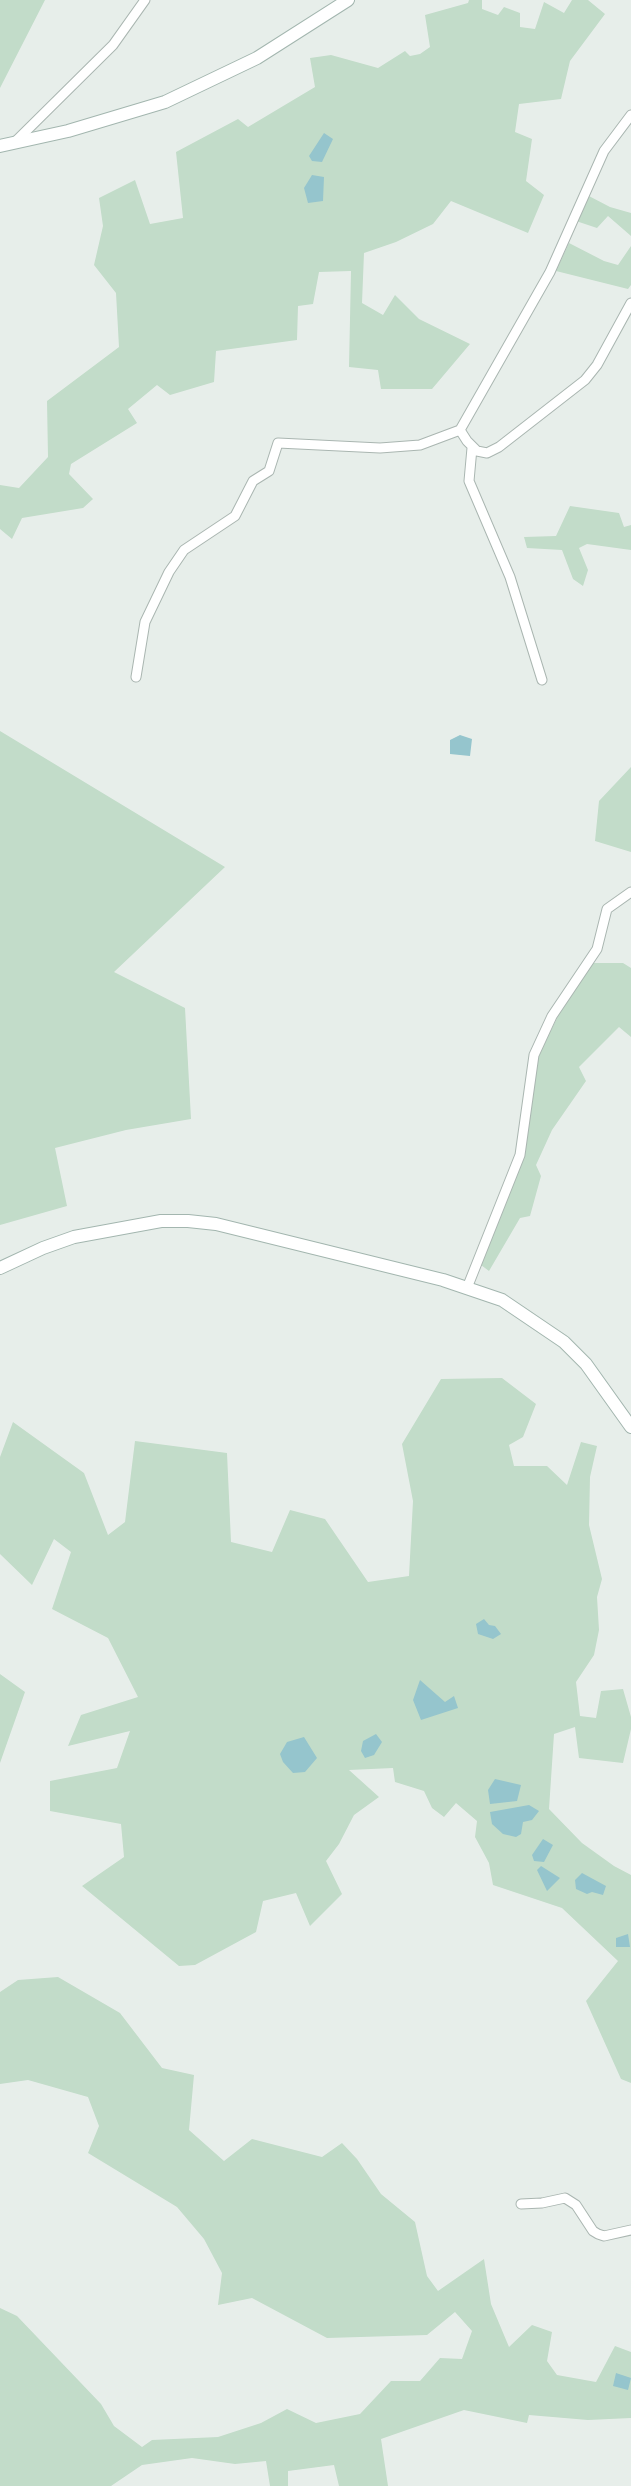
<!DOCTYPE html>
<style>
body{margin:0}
canvas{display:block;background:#e7eeea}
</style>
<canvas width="631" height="2486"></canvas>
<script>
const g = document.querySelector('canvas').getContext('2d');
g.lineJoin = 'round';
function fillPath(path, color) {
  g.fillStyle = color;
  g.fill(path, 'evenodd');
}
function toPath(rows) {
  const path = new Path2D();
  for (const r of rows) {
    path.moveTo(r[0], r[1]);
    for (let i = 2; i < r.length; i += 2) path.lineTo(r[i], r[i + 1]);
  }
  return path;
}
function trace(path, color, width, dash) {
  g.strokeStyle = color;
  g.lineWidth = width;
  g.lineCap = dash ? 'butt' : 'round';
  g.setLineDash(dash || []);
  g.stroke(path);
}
const green = toPath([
 [0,0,45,0,0,88],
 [469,0,482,0,482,9,498,15,504,7,520,13,520,27,535,29,544,2,564,13,572,0,588,0,605,14,570,61,561,99,519,104,515,132,532,139,526,181,544,195,528,233,451,201,433,224,396,242,364,253,362,303,383,315,395,295,419,319,470,344,432,389,381,389,378,370,349,367,351,271,319,272,313,304,298,306,297,340,216,351,214,382,170,395,157,385,128,409,137,423,71,464,69,474,93,499,83,508,22,518,12,539,0,529,0,485,19,488,48,457,47,401,119,347,116,293,94,265,103,226,99,198,135,180,150,224,183,218,176,152,238,119,248,127,315,87,310,58,331,55,378,68,405,51,410,56,420,54,430,47,425,15,468,3],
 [587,195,610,207,631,213,631,236,608,216,597,228,576,221],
 [569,243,604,261,618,265,631,246,631,285,628,289,556,271],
 [570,506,619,513,624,527,631,525,631,550,587,544,579,548,588,570,583,586,573,579,562,550,527,548,524,537,556,536],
 [0,731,225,867,114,972,185,1008,191,1119,126,1130,55,1148,67,1206,0,1225],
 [631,767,631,852,595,841,599,801],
 [593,963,623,963,631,968,631,1037,619,1027,579,1067,586,1081,552,1130,536,1165,541,1176,530,1216,520,1218,489,1271,481,1265,524,1156,538,1057,558,1016],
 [502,1378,536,1404,523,1437,509,1445,514,1466,547,1466,567,1485,581,1442,597,1446,590,1477,589,1525,602,1579,597,1597,599,1630,594,1655,576,1682,580,1716,596,1718,601,1691,623,1689,631,1717,631,1729,623,1763,579,1758,575,1727,554,1734,549,1809,582,1843,614,1866,631,1875,631,2083,621,2079,586,2001,618,1961,562,1908,493,1885,489,1863,475,1837,477,1821,456,1803,444,1817,432,1808,424,1791,395,1782,393,1768,349,1770,379,1797,354,1815,339,1844,326,1861,342,1894,310,1926,296,1893,263,1901,256,1932,195,1965,179,1966,82,1886,124,1857,121,1824,50,1811,50,1781,117,1768,130,1731,68,1746,81,1715,138,1697,108,1638,52,1609,71,1552,54,1539,32,1585,0,1554,0,1457,13,1422,84,1473,108,1535,125,1522,135,1441,227,1453,231,1542,272,1552,290,1510,325,1519,368,1582,409,1576,413,1501,402,1444,441,1379],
 [0,1674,25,1692,0,1763],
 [58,1977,120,2013,162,2068,194,2075,189,2130,224,2161,252,2139,322,2157,342,2143,357,2159,381,2194,415,2222,427,2276,438,2291,484,2259,491,2304,509,2347,532,2325,552,2332,547,2361,557,2375,596,2382,615,2346,631,2352,631,2418,588,2420,529,2415,527,2423,464,2410,381,2439,388,2486,339,2486,334,2465,288,2471,288,2486,270,2486,266,2461,235,2464,192,2458,142,2465,111,2486,0,2486,0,2308,17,2316,101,2404,114,2426,142,2447,152,2440,218,2437,261,2423,287,2409,316,2423,360,2414,391,2381,420,2381,440,2358,462,2359,472,2331,455,2312,427,2335,327,2338,252,2298,218,2305,222,2273,204,2239,177,2207,88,2153,99,2126,88,2097,28,2080,0,2084,0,1992,18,1980]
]);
const water = toPath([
 [324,133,333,139,322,162,312,161,309,156],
 [312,175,324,177,323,201,308,203,304,188],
 [460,735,472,739,470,756,450,754,450,740],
 [484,1619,489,1625,495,1626,501,1634,493,1639,478,1634,476,1624],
 [420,1680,445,1702,454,1696,458,1708,421,1720,413,1700],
 [376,1734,382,1742,374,1755,365,1758,361,1751,363,1741],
 [304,1737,317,1758,305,1772,293,1773,283,1762,280,1754,287,1742],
 [495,1779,521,1785,517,1801,490,1804,488,1790],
 [529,1805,539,1811,532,1820,523,1822,521,1834,516,1837,503,1834,492,1824,490,1812],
 [543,1839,553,1845,544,1862,534,1861,532,1855],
 [541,1866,560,1878,547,1891,537,1870],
 [582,1873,606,1886,603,1895,592,1892,587,1894,576,1889,575,1880],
 [628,1934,630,1947,616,1947,616,1938],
 [616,2373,631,2378,628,2390,613,2386]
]);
const street = toPath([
 [15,142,113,45,145,0],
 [460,430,467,441,477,451,487,453,499,447,585,380,597,365,631,303],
 [472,448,469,481,510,577,542,680],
 [136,677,145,622,169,572,184,550,235,516,253,481,269,471,278,443,380,448,420,445,460,430,550,272,604,151,631,115],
 [467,1288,520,1155,534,1055,552,1016,597,949,607,909,631,892],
 [521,2204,542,2203,565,2198,576,2205,593,2231,598,2234,604,2236,631,2230]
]);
const secondary = toPath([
 [0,146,68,131,165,102,257,58,348,0],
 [0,1268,43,1248,74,1237,161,1221,188,1221,216,1224,443,1280,502,1300,564,1342,586,1364,631,1427]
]);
fillPath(green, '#c2dcc9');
fillPath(water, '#95c5cd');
trace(street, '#aab6b1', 11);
trace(secondary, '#a3b6af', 14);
trace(street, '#fff', 9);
trace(secondary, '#fff', 12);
</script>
